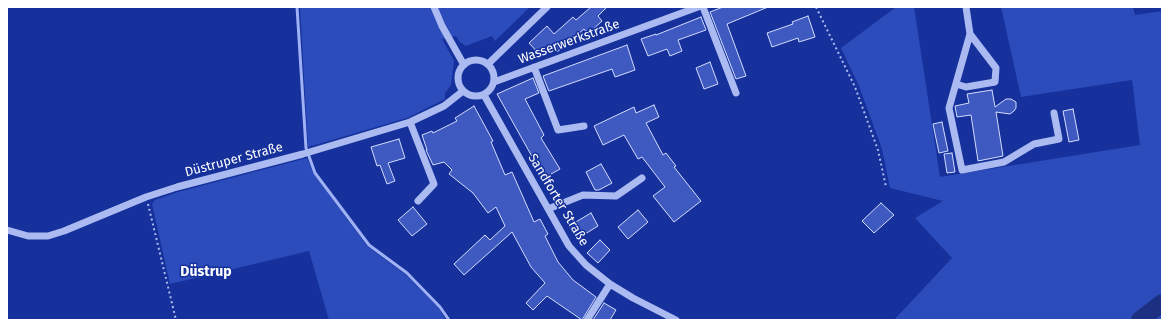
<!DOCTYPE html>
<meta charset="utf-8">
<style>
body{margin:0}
#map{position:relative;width:1169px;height:327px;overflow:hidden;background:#16319b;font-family:"Fira Sans",sans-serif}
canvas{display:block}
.frame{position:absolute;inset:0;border:8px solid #fff;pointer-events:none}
</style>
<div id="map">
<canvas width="1169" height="327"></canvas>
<div class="frame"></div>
</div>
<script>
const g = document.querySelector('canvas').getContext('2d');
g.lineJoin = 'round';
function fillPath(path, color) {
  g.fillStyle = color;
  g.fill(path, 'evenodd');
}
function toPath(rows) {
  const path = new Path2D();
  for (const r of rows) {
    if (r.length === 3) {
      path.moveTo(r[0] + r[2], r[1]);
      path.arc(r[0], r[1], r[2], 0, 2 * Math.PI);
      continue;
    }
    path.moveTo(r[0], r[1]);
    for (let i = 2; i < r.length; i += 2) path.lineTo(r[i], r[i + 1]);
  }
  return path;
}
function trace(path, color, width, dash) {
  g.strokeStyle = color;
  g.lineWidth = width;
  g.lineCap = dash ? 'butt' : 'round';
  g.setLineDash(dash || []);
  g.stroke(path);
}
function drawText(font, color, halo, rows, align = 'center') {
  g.font = font + ' "Fira Sans",sans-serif';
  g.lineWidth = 3;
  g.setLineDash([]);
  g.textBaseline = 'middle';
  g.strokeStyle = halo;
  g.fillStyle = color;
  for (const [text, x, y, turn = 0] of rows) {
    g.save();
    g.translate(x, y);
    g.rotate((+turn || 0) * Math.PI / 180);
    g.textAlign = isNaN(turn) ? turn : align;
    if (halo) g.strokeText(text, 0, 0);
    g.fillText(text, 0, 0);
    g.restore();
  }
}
const green = toPath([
 [300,7,530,7,495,41,492,36,466,46,460,42,456,36,442,39,454,61,451,85,445,93,445,99,407,118,308,147],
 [896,7,914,7,940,177,1140,145,1132,80,1021,97,1001,7,1133,7,1135,15,1162,11,1162,320,894,320,952,258,915,218,943,201,890,188,882,149,859,86,841,48],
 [307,158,314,174,367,246,406,275,438,307,446,320,329,320,309,251,170,284,152,204,155,200,178,192]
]);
const stream = toPath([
 [297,7,306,148,315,173,369,245,407,273,440,307,449,320]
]);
const river = toPath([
 [1140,320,1162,303]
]);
const building = toPath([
 [591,7,607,7,598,16,602,21,588,34,584,29,557,52,550,45,540,55,529,43,547,26,554,34,573,17,576,20,591,7],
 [723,7,768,7,727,24,746,76,736,79,710,12,723,7],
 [808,16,815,37,799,42,798,38,772,47,767,33,793,24,792,22,808,16],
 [701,17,706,30,678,40,682,51,670,56,667,49,648,56,641,39,656,34,656,35,701,17],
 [627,45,635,70,615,77,612,69,549,91,548,89,543,76,627,45],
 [710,62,718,84,704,89,696,68,710,62],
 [533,78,539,93,525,99,544,135,541,138,560,169,544,178,497,94,533,78],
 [992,90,995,107,1006,99,1011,99,1016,102,1016,108,1014,111,1010,114,996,112,1003,156,978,161,971,115,957,117,955,106,969,103,967,94,992,90],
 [654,105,659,117,646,123,663,155,666,153,676,166,674,167,701,201,674,222,653,196,665,187,642,157,638,159,624,135,603,145,594,126,634,107,636,113,654,105],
 [474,106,493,141,491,142,505,175,512,172,534,222,540,219,548,234,545,236,558,262,573,280,596,297,582,320,547,296,533,310,526,303,545,283,531,267,512,232,464,275,454,264,485,235,490,240,505,226,496,207,488,213,473,193,449,174,452,170,444,162,433,165,426,150,427,150,422,135,432,131,433,133,457,121,455,118,474,106],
 [1073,109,1079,140,1069,142,1063,111,1073,109],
 [942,122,948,151,939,153,933,124,942,122],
 [399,139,405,158,388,163,395,181,387,184,380,165,377,166,371,147,399,139],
 [952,153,955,172,947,173,944,154,952,153],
 [601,164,612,183,599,190,595,190,586,172,601,164],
 [881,203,894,215,874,233,862,221,881,203],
 [413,207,427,224,412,236,398,220,413,207],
 [638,210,648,222,628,239,618,227,638,210],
 [591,213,598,226,577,239,569,226,591,213],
 [600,240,610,250,598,263,587,253,600,240],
 [604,303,616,310,610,320,593,320,604,303]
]);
const path = toPath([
 [816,7,855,87,878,150,886,187],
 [148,204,176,320]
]);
const minor = toPath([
 [434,7,442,26,464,65],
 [703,7,736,93],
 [966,7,970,34,949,108,962,170,1004,162,1034,144,1059,139,1054,113],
 [476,78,18],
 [488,64,547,7],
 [534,67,558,130,584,126],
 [494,82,698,7],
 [956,84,966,87,995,82,996,68,970,34],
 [484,95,569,246,586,265,610,284,633,298,676,320],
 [410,122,434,184,418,201],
 [548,209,583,195,616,196,642,178],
 [7,230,28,236,48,236,64,231,146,197,177,187,303,154,410,122,444,106,463,91],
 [587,320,610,284]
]);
const streetNames = [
 ["Wasserwerkstraße",569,42,-20],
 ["Düstruper Straße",234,160,-15],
 ["Sandforter Straße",558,200,59]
];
const neighbourhoodNames = [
 ["Düstrup",206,272]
];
fillPath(green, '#2c4cbb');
trace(stream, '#9eb2f5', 3);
trace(river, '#1c3082', 18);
fillPath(building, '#3e5ac1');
trace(building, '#d3dcfd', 1);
trace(path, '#abbbf2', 2, [2, 3]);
trace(minor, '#abbbf2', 7);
drawText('13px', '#fff', '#16319b', streetNames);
drawText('bold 14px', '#fff', '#16319b', neighbourhoodNames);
</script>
